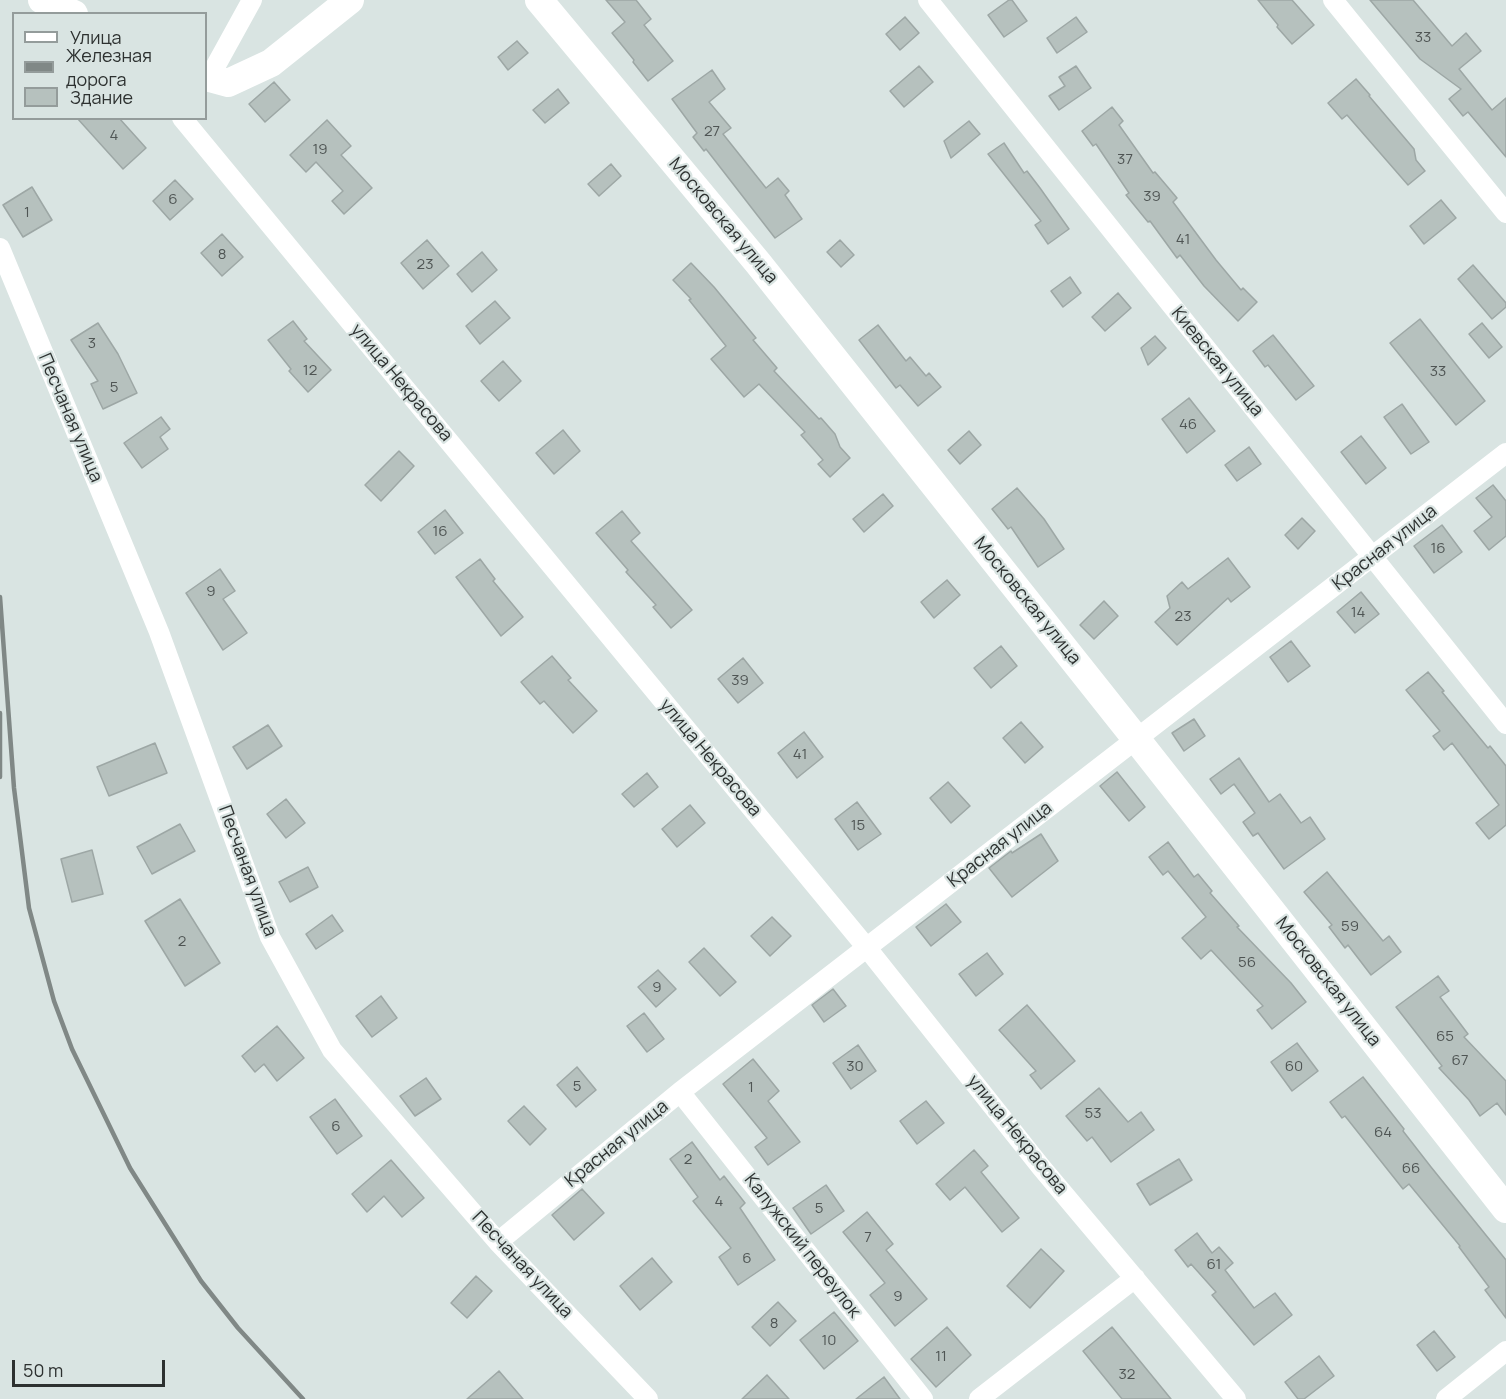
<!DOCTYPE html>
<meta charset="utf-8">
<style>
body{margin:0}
#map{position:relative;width:1506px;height:1399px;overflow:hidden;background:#d9e4e2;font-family:Manrope,sans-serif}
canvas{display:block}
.legend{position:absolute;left:12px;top:12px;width:195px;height:108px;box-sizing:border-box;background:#d9e4e2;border:2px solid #949c9b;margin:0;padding:8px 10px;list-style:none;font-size:18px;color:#2d3130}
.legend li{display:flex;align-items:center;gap:12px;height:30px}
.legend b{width:30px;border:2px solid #949c9b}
.scale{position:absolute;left:12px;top:1360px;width:153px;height:27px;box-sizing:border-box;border:3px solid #2d3130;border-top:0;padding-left:8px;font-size:18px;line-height:21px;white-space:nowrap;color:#2d3130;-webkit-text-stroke:4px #d9e4e2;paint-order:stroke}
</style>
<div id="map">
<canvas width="1506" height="1399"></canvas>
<ul class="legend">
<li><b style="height:8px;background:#fff"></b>Улица</li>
<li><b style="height:8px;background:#808886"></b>Железная дорога</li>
<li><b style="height:16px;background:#b6c1be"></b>Здание</li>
</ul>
<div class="scale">50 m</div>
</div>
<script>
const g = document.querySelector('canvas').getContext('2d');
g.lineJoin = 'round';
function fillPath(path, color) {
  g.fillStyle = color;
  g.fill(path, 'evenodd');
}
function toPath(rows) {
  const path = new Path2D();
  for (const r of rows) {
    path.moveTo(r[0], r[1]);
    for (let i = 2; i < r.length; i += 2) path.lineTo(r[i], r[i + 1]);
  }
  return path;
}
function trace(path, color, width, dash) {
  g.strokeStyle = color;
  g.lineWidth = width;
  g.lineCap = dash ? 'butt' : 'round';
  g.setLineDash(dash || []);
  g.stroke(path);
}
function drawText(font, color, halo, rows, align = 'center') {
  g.font = font + ' Manrope,sans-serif';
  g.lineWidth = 4.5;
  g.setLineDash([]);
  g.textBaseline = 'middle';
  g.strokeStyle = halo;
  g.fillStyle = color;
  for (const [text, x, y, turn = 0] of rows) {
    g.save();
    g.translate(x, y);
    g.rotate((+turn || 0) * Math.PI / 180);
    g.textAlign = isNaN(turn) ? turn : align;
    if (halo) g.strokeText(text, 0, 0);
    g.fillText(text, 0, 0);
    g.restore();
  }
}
const building = toPath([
 [606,0,636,0,651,19,644,25,673,61,648,81,633,62,634,60,612,33,625,22,606,0],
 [1009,0,1012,0,1027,21,1004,37,988,15,1009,0],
 [1258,0,1292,0,1314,25,1292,44,1277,27,1278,25,1258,0],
 [1370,0,1413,0,1452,46,1466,33,1481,51,1459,69,1492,110,1506,98,1506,157,1468,112,1463,116,1449,99,1461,89,1420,59,1370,0],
 [905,17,919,33,900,50,886,34,905,17],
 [1076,17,1087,32,1057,53,1047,38,1076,17],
 [517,41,528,53,508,70,498,57,517,41],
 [919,66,933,82,904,107,890,91,919,66],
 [1076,66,1091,88,1059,110,1049,96,1065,86,1059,77,1076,66],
 [712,70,725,89,709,102,731,128,723,134,766,188,778,178,789,191,785,195,802,219,775,238,706,149,704,151,693,137,697,133,672,99,712,70],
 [1356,79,1370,95,1369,96,1414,149,1416,160,1425,171,1408,185,1347,115,1342,119,1328,103,1356,79],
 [274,82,290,100,265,122,249,104,274,82],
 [558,89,569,103,545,123,533,110,558,89],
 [1112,107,1123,121,1119,125,1153,173,1155,172,1177,198,1173,202,1216,260,1241,290,1243,288,1257,302,1238,321,1204,286,1180,255,1177,258,1150,221,1148,222,1126,195,1129,193,1096,144,1093,146,1082,131,1112,107],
 [77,118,119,118,146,148,123,169,77,118],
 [327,120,351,146,341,155,372,188,344,214,332,201,343,191,316,162,306,172,290,155,327,120],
 [969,121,980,134,951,158,944,141,969,121],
 [1004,143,1024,173,1027,171,1040,188,1069,229,1048,244,1035,225,1041,221,988,154,1004,143],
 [611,164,621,176,599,196,588,184,611,164],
 [175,180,193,199,170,220,153,201,175,180],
 [32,187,52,220,23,237,3,205,32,187],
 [1441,200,1456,218,1424,244,1410,226,1441,200],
 [222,234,243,257,222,276,201,253,222,234],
 [427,240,449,266,423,289,401,263,427,240],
 [840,240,854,255,841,267,827,252,840,240],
 [482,252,497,270,472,292,457,274,482,252],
 [691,263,714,287,756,338,753,340,777,368,774,371,819,419,821,418,835,434,840,447,850,458,830,477,818,464,823,460,801,435,805,432,759,384,744,397,711,359,726,346,689,300,691,299,673,280,691,263],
 [1473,265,1506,303,1506,307,1492,319,1458,279,1473,265],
 [1070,277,1081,293,1063,307,1051,291,1070,277],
 [1118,293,1131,308,1105,331,1092,317,1118,293],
 [495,301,510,318,480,344,466,326,495,301],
 [1420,319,1485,401,1456,425,1390,343,1420,319],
 [293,321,307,339,304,341,331,370,308,392,289,371,291,369,268,340,293,321],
 [98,323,118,354,137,393,103,409,91,384,98,381,71,340,98,323],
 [1482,323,1502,347,1489,358,1469,334,1482,323],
 [878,325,906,361,910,357,926,376,929,373,941,387,918,406,900,385,896,388,859,340,878,325],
 [1273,335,1314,386,1296,400,1268,365,1265,367,1253,351,1273,335],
 [1155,336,1166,348,1148,365,1141,348,1155,336],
 [503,361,521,381,499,401,481,381,503,361],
 [1189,398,1215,431,1187,453,1162,419,1189,398],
 [1402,404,1429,442,1411,454,1384,417,1402,404],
 [161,417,170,429,160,437,168,449,142,468,124,443,161,417],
 [563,430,580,451,554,474,536,453,563,430],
 [969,431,981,445,960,464,948,450,969,431],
 [1361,436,1386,468,1366,484,1341,452,1361,436],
 [1249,447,1261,464,1237,481,1225,465,1249,447],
 [399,451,414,466,381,501,365,485,399,451],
 [1493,485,1506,501,1506,536,1489,550,1474,531,1492,517,1476,498,1493,485],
 [1017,488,1044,519,1064,549,1038,567,1011,527,1008,529,992,509,1017,488],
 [883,494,893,506,864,532,853,519,883,494],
 [445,510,463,533,435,554,418,532,445,510],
 [622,511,640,533,631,541,692,610,671,628,653,607,656,605,626,572,628,570,596,533,622,511],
 [1302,518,1315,531,1298,549,1285,535,1302,518],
 [1442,525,1462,552,1434,573,1414,546,1442,525],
 [1228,558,1250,587,1231,602,1228,598,1177,645,1155,622,1170,608,1167,596,1182,582,1188,589,1228,558],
 [480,559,495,579,493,581,523,617,501,636,456,577,480,559],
 [220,569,235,591,223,599,247,633,223,650,186,593,220,569],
 [947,580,960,595,934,618,921,602,947,580],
 [1361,592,1379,614,1355,633,1337,612,1361,592],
 [1104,601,1118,616,1094,639,1080,625,1104,601],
 [1291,641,1310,666,1288,682,1270,657,1291,641],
 [1001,646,1017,666,991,688,974,668,1001,646],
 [552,656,571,678,568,680,597,711,573,733,544,701,540,704,521,682,552,656],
 [743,658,763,683,738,703,718,679,743,658],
 [1428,672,1444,691,1442,692,1488,748,1490,746,1506,766,1506,825,1489,839,1476,823,1499,805,1452,743,1444,750,1433,736,1440,731,1406,690,1428,672],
 [1194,719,1205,736,1184,751,1172,733,1194,719],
 [1021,722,1043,747,1025,763,1003,738,1021,722],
 [268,725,282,746,247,769,233,747,268,725],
 [804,732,823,757,797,778,778,753,804,732],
 [155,743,167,773,109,796,97,767,155,743],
 [1239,758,1269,802,1280,794,1301,823,1310,817,1325,839,1284,869,1258,833,1253,836,1243,822,1255,813,1234,784,1221,794,1210,779,1239,758],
 [1117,772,1145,807,1129,821,1100,786,1117,772],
 [647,773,658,787,634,807,622,794,647,773],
 [948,782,970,806,951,823,930,798,948,782],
 [286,799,305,823,286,838,267,814,286,799],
 [857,802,881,834,858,850,835,819,857,802],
 [690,805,705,823,677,847,662,829,690,805],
 [180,824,195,851,152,874,137,847,180,824],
 [1041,834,1058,861,1012,897,989,868,1011,851,1012,853,1041,834],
 [1168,842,1194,877,1198,874,1212,891,1210,893,1239,926,1237,927,1291,983,1306,1002,1272,1029,1257,1010,1263,1006,1211,950,1201,959,1182,938,1206,917,1168,871,1163,875,1149,857,1168,842],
 [92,850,103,894,72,902,61,859,92,850],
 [308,867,318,887,290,902,279,882,308,867],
 [1327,872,1383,941,1389,936,1401,952,1371,975,1348,945,1345,948,1329,927,1332,925,1304,892,1327,872],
 [180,899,220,963,185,986,145,921,180,899],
 [946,904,961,922,931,946,916,927,946,904],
 [332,915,343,931,316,949,306,934,332,915],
 [772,917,791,936,770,956,751,936,772,917],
 [704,948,736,982,720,996,689,962,704,948],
 [987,953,1003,974,976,996,959,974,987,953],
 [658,970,676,989,656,1007,638,987,658,970],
 [1438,976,1449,991,1440,997,1468,1034,1464,1037,1506,1081,1506,1115,1497,1103,1480,1116,1469,1100,1439,1068,1442,1066,1396,1007,1438,976],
 [833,989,846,1006,824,1022,812,1005,833,989],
 [381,996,397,1018,372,1037,356,1016,381,996],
 [1027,1005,1075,1061,1041,1089,1030,1075,1036,1071,999,1030,1027,1005],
 [644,1013,664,1039,647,1052,627,1026,644,1013],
 [277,1026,304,1058,277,1081,264,1064,255,1072,242,1056,277,1026],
 [1297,1043,1318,1071,1292,1091,1271,1062,1297,1043],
 [858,1045,876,1071,851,1089,833,1063,858,1045],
 [753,1059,779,1091,768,1101,800,1142,768,1165,755,1147,767,1138,723,1084,753,1059],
 [577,1067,596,1090,576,1107,557,1085,577,1067],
 [1363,1077,1404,1129,1403,1131,1431,1167,1506,1260,1506,1318,1485,1290,1489,1287,1459,1247,1460,1246,1409,1184,1403,1189,1345,1116,1342,1118,1330,1102,1363,1077],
 [426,1078,441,1099,415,1116,400,1096,426,1078],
 [1099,1088,1128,1122,1141,1112,1154,1130,1111,1162,1092,1137,1087,1141,1066,1116,1099,1088],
 [335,1099,362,1136,337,1154,310,1117,335,1099],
 [926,1101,944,1123,917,1144,900,1121,926,1101],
 [524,1106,546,1129,530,1145,508,1121,524,1106],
 [692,1142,720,1180,724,1176,745,1203,740,1208,775,1260,738,1285,719,1257,731,1248,693,1201,698,1197,670,1159,692,1142],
 [974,1150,988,1166,981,1172,1019,1218,1002,1232,965,1187,950,1200,936,1184,974,1150],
 [1179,1159,1192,1180,1150,1205,1137,1184,1179,1159],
 [391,1160,424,1198,402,1217,384,1196,367,1212,352,1194,391,1160],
 [826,1185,844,1211,811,1234,793,1208,826,1185],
 [582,1189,604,1213,574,1240,552,1215,582,1189],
 [867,1212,893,1244,886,1250,927,1299,895,1326,870,1295,885,1283,843,1232,867,1212],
 [1197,1233,1212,1253,1219,1247,1233,1263,1225,1270,1254,1308,1275,1293,1292,1315,1254,1345,1212,1295,1216,1292,1191,1264,1188,1267,1175,1250,1197,1233],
 [1041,1249,1064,1271,1030,1308,1007,1286,1041,1249],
 [652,1258,672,1282,640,1310,620,1286,652,1258],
 [476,1276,492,1291,467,1318,451,1303,476,1276],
 [778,1302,796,1321,770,1346,752,1327,778,1302],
 [834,1312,858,1341,824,1369,800,1340,834,1312],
 [947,1327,971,1355,936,1387,911,1359,947,1327],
 [1112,1327,1171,1399,1122,1399,1083,1351,1112,1327],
 [1434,1331,1455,1357,1437,1371,1417,1345,1434,1331],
 [1319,1356,1334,1376,1304,1399,1298,1399,1285,1382,1319,1356],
 [499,1371,523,1399,467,1399,499,1371],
 [767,1375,789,1399,742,1399,767,1375],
 [884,1377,900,1399,856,1399,884,1377]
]);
const minor = toPath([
 [928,0,1506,724],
 [1333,0,1506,213],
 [209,78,252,0],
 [182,118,867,948,1041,1167,1236,1399],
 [0,248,159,632,270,937,332,1050,498,1242,648,1399],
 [680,1092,923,1399],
 [498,1242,680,1092,1506,453],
 [979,1399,1135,1278],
 [1446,1399,1506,1351]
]);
const secondary = toPath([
 [42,0,74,14],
 [539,0,758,263,1137,740,1506,1209],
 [206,77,228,83,271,63,350,0]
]);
const rail = toPath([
 [0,597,14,788,29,908,54,1001,72,1049,130,1168,201,1281,238,1328,303,1399],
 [0,713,0,777]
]);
const numberNames = [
 ["33",1423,38],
 ["27",712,132],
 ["4",114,136],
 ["19",320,150],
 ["37",1125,160],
 ["39",1152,197],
 ["6",173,200],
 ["1",27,213],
 ["41",1183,240],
 ["8",222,255],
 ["23",425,265],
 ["3",92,344],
 ["12",310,371],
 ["33",1438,372],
 ["5",114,388],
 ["46",1188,425],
 ["16",440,532],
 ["16",1438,549],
 ["9",211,592],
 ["14",1358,613],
 ["23",1183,617],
 ["39",740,681],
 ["41",800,755],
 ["15",858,826],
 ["59",1350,927],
 ["2",182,942],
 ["56",1247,963],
 ["9",657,988],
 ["65",1445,1037],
 ["67",1460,1061],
 ["30",855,1067],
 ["60",1294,1067],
 ["5",577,1087],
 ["1",751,1088],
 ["53",1093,1114],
 ["6",336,1127],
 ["64",1383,1133],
 ["2",688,1160],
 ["66",1411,1169],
 ["4",719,1202],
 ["5",819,1209],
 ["7",868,1238],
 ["6",747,1259],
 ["61",1214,1265],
 ["9",898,1297],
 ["8",774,1324],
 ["10",829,1341],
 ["11",941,1357],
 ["32",1127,1375]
];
const streetNames = [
 ["Московская улица",723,221,50],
 ["Киевская улица",1217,362,51],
 ["улица Некрасова",401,383,50],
 ["Песчаная улица",70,418,67],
 ["Красная улица",1385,548,-38],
 ["Московская улица",1027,601,51],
 ["улица Некрасова",710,758,50],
 ["Красная улица",1000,845,-38],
 ["Песчаная улица",247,871,70],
 ["Московская улица",1328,982,52],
 ["улица Некрасова",1017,1135,51],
 ["Красная улица",617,1144,-39],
 ["Калужский переулок",802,1246,52],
 ["Песчаная улица",522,1265,47]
];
fillPath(building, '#b6c1be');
trace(building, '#9da7a5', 1.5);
trace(minor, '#fff', 20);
trace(secondary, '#fff', 28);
trace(rail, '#808886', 4.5);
drawText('15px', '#4f5554', null, numberNames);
drawText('18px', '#2d3130', '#d9e4e2', streetNames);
</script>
